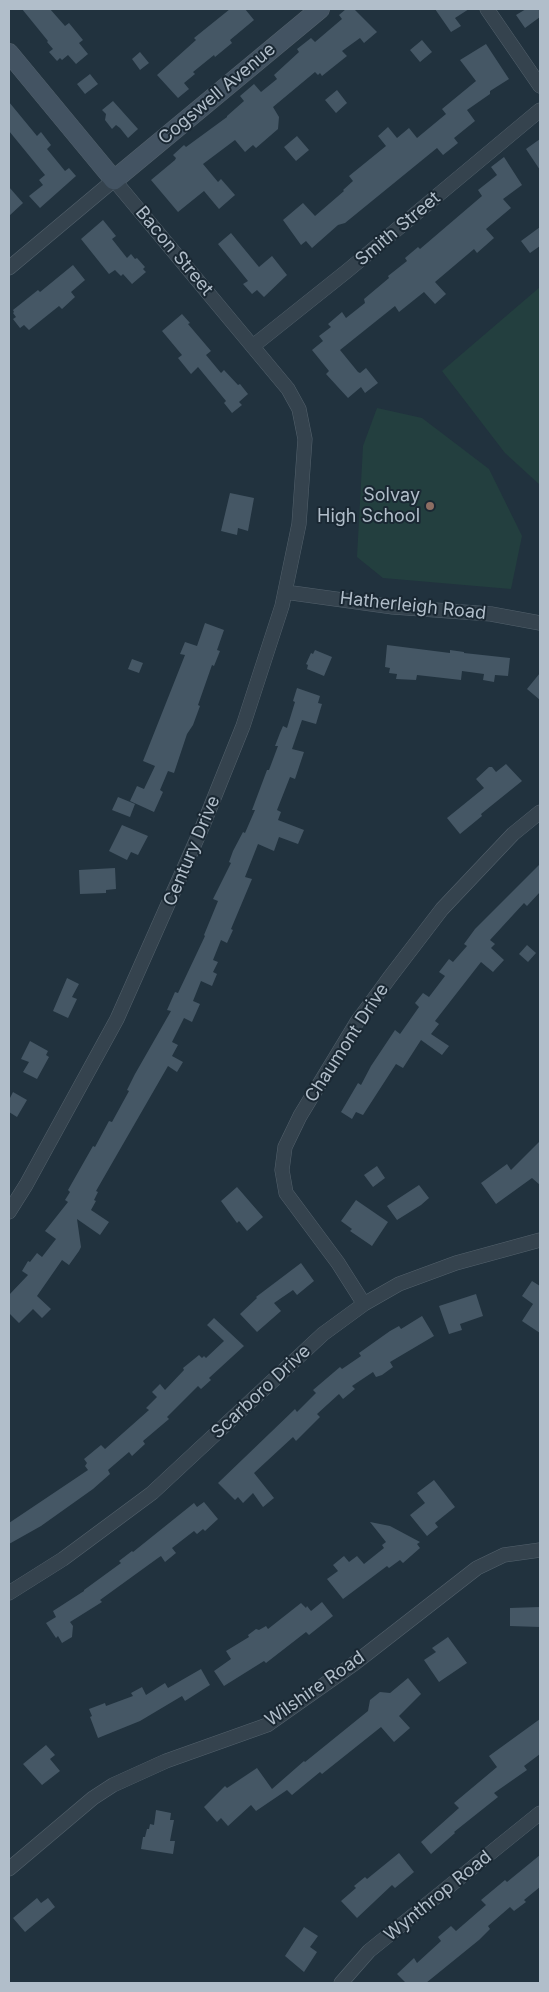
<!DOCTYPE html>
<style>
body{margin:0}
#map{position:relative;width:549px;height:1992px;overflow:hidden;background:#21323e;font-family:Inter,sans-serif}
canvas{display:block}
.frame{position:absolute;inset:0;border:10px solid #b1beca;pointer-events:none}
</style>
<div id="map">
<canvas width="549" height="1992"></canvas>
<div class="frame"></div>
</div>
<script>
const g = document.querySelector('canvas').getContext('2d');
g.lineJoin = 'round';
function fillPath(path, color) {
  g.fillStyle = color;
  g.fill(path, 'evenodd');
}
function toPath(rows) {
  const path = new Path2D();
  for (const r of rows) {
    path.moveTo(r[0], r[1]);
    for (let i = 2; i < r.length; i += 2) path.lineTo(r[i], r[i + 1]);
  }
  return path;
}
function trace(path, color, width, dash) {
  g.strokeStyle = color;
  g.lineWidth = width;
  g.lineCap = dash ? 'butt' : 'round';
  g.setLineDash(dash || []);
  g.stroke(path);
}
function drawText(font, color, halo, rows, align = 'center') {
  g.font = font + ' Inter,sans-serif';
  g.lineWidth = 4;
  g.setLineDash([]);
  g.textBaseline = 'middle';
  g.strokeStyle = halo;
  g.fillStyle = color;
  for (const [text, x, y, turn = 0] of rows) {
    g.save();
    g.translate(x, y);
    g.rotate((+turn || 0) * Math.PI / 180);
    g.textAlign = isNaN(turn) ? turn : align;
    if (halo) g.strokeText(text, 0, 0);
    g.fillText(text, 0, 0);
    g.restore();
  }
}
const green = toPath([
 [540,287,540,485,505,453,442,371],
 [377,408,422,418,489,469,522,536,511,589,383,578,357,557,363,446]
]);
const building = toPath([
 [22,9,50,9,65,26,69,23,83,40,79,43,88,54,76,64,68,55,62,60,60,58,57,61,49,52,53,49,47,42,48,41],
 [230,9,245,9,254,20,230,40,232,43,215,57,214,55,193,72,195,74,184,83,189,89,178,98,157,75,196,40,194,38],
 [346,9,354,9,377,32,364,43,360,38,342,51,347,56,322,76,320,73,318,75,315,72,273,107,279,117,278,129,256,148,253,145,245,152,235,140,203,164,218,182,221,179,235,195,219,209,204,191,178,212,151,180,175,160,176,158,173,155,184,145,186,147,227,117,227,116,244,101,240,96,254,84,261,92,277,79,274,75,299,52,297,49,311,38,315,42,342,19,339,15],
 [435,9,469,9,455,18,461,26,451,32],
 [526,9,540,9,540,17,525,28,516,15],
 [422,40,432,52,420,62,410,50],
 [486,44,509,79,490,91,490,94,467,110,475,121,454,138,458,143,443,155,437,148,345,223,338,225,312,248,306,241,301,245,283,220,303,203,315,216,344,191,343,190,353,181,349,176,386,146,378,136,388,127,397,138,409,128,417,138,446,114,442,109,476,81,460,60],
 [140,52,149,63,140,70,132,59],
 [90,74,98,84,85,94,77,84],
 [337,90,347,103,336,113,325,100],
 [113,101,138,129,128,138,120,128,116,125,112,129,105,120,106,114,102,110],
 [9,102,37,136,41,132,51,145,47,149,65,171,69,168,76,176,40,208,29,196,43,185,39,180,45,175,9,131],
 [297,136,309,150,296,161,284,147],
 [540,139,540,170,526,149],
 [504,157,522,185,503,199,511,208,486,229,494,238,477,253,474,249,435,282,446,294,435,304,424,292,399,312,395,306,340,350,358,372,360,373,366,368,378,383,365,393,361,387,348,398,326,374,329,371,312,350,323,341,319,336,331,327,328,324,342,312,346,318,365,303,364,299,389,278,388,276,407,261,405,258,418,247,420,249,482,196,478,190,497,175,491,167],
 [9,187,23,203,9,216],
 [103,220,116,236,112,239,127,258,131,254,135,259,137,258,145,267,143,269,146,272,132,284,123,274,121,276,115,270,109,274,81,239],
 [540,227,540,246,530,253,521,241],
 [231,233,259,267,272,256,287,275,264,297,257,290,252,294,243,284,248,281,218,244],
 [73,265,85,280,71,292,75,297,62,309,59,306,29,330,24,325,20,328,13,319,16,317,13,313,14,312,13,310,38,290,40,292],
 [182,314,190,323,188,324,211,351,206,355,221,373,224,370,238,385,240,384,248,394,239,402,242,405,232,413,224,403,226,401,198,367,191,374,178,358,182,355,162,331],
 [230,493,254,498,248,531,238,528,237,535,221,531],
 [205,623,224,630,217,650,220,651,214,666,212,665,198,705,200,706,193,725,187,734,174,773,168,771,160,790,163,792,154,812,130,801,137,786,144,789,155,766,143,761,185,655,180,654,185,642,197,646],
 [387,645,450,653,450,650,464,652,464,653,510,658,508,676,495,675,494,682,483,680,484,674,462,671,461,680,417,675,416,680,396,679,397,674,389,673,390,668,385,667],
 [315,650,332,657,324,676,307,669,308,665,306,664,311,653,313,654],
 [132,659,143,663,139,673,128,669],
 [540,673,540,700,527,689],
 [297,688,320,696,318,703,322,704,316,724,302,720,292,749,304,752,295,779,290,777,277,810,281,812,278,820,304,830,298,844,279,837,274,851,258,844,245,877,252,879,231,929,233,930,227,943,221,940,213,960,218,962,213,972,217,974,212,986,201,981,193,1001,200,1004,192,1022,184,1018,172,1042,178,1045,172,1056,183,1062,177,1072,168,1066,96,1191,98,1192,94,1200,96,1201,91,1210,109,1222,100,1235,77,1219,81,1247,79,1251,69,1265,62,1260,37,1296,51,1309,42,1318,33,1309,19,1323,9,1313,9,1295,28,1275,22,1271,28,1261,30,1262,37,1253,42,1257,56,1239,45,1231,68,1202,65,1200,70,1192,68,1190,93,1146,95,1147,109,1121,112,1122,129,1091,127,1090,135,1074,171,1011,167,1010,175,992,178,993,205,936,204,935,218,901,213,899,231,863,229,862,233,851,243,832,245,833,255,810,252,810,267,770,269,770,278,746,275,746,280,733,283,726,287,728,295,702,293,701],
 [506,764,522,781,481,814,482,816,460,834,447,818,484,788,476,779,489,767,492,767,496,772],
 [118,797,135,804,130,817,112,810],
 [122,825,148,836,138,855,131,852,127,860,109,851],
 [540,864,540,892,527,906,524,903,490,940,495,944,491,948,504,960,493,972,481,962,435,1021,439,1024,431,1034,449,1046,442,1055,421,1040,403,1068,396,1064,363,1115,356,1112,352,1119,341,1112,358,1083,361,1085,371,1066,395,1030,400,1034,419,1007,415,1003,423,993,429,997,445,976,439,972,449,959,453,962,467,946,464,944,475,929],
 [115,868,116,889,106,890,106,893,80,894,79,870],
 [527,945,536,953,528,962,519,954],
 [67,978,79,984,72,997,77,999,68,1018,53,1011],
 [30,1041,48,1051,46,1055,49,1057,37,1079,23,1072,29,1062,21,1059],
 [13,1092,27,1100,17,1117,9,1112,9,1100],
 [540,1141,540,1185,532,1178,496,1204,481,1183,507,1164,511,1170],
 [377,1166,385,1178,373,1187,364,1175],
 [419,1185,429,1198,421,1205,397,1220,387,1206],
 [237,1187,263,1217,247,1231,239,1221,237,1223,221,1201],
 [356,1200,388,1222,372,1246,350,1231,352,1229,341,1221],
 [301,1263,314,1281,297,1295,293,1290,274,1303,281,1311,257,1332,240,1314,257,1298,256,1297],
 [532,1281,540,1286,540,1333,522,1321,533,1304,522,1296],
 [476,1294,483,1316,460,1324,462,1330,449,1334,439,1306],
 [422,1316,434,1336,390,1362,393,1367,382,1375,376,1377,373,1372,352,1386,355,1389,343,1399,339,1394,317,1414,320,1417,296,1441,293,1437,254,1473,274,1498,263,1507,253,1493,243,1503,238,1497,235,1500,218,1483,295,1409,297,1412,316,1393,313,1390,340,1367,342,1369,361,1356,359,1353,390,1331,399,1326,401,1329],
 [214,1318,244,1346,209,1378,211,1380,201,1389,198,1386,167,1417,169,1419,143,1441,145,1444,132,1456,129,1452,108,1470,110,1474,93,1489,41,1526,9,1544,9,1523,88,1470,85,1466,87,1463,84,1459,101,1445,105,1449,149,1410,146,1408,157,1397,152,1392,160,1384,165,1390,184,1370,183,1368,199,1355,202,1358,204,1356,206,1358,224,1341,207,1325],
 [434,1480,455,1507,435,1523,438,1527,427,1536,410,1515,425,1503,417,1493],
 [204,1502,218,1519,205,1531,203,1529,197,1534,194,1531,172,1548,176,1553,165,1562,161,1556,158,1558,100,1600,102,1602,70,1622,73,1626,72,1637,62,1643,58,1636,56,1638,46,1623,56,1617,53,1611,84,1591,84,1590,121,1563,119,1561,132,1551,133,1552,194,1503,197,1507],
 [370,1522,390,1526,420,1542,417,1544,420,1548,403,1563,400,1560,389,1568,387,1566,343,1599,327,1579,338,1571,333,1565,344,1556,349,1562,357,1556,364,1564,384,1548,382,1545,386,1542],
 [322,1602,333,1616,309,1635,306,1632,266,1663,264,1661,224,1686,214,1671,231,1659,226,1651,249,1637,248,1635,256,1629,259,1630,266,1626,268,1629,301,1603,306,1608,307,1606,311,1611],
 [540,1607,540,1627,510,1626,510,1608],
 [448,1637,467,1663,439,1682,424,1660,436,1652,432,1648],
 [201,1669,210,1685,185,1701,182,1696,140,1721,98,1738,90,1717,92,1716,89,1709,105,1703,106,1706,133,1696,131,1693,142,1687,146,1695,165,1683,168,1688],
 [408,1678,421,1694,399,1716,410,1728,394,1742,381,1727,322,1774,320,1772,292,1795,287,1790,256,1811,251,1805,228,1826,221,1818,217,1822,204,1807,225,1786,227,1788,257,1768,272,1789,304,1761,305,1762,368,1711,370,1700,380,1692,390,1693],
 [540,1719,540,1754,524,1766,527,1770,494,1793,498,1797,454,1832,455,1833,431,1854,421,1842,459,1808,454,1803,497,1767,489,1756],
 [46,1745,55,1755,50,1759,60,1771,42,1785,23,1764],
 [156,1810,171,1813,170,1820,174,1820,170,1841,175,1841,173,1854,141,1849,143,1837,145,1837,147,1829,149,1829,150,1824,154,1825],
 [399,1853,414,1872,395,1888,392,1885,357,1918,341,1901,356,1888,354,1886,365,1877,367,1879],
 [540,1855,540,1887,524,1900,526,1902,514,1911,510,1907,488,1926,490,1929,479,1940,426,1983,406,1983,397,1974,414,1958,417,1963,441,1941,438,1937,451,1926,456,1931,486,1905,481,1900,505,1880,507,1882],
 [37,1898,41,1903,48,1898,55,1907,25,1932,13,1918],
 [304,1927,318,1936,310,1947,317,1952,304,1972,285,1956]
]);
const street = toPath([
 [487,9,540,86],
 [9,268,114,180,288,389,299,409,305,439,299,524,282,606,243,726,204,823,117,1019,26,1185,9,1212],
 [253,346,347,271,540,110],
 [285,592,393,607,491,614,540,623],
 [364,1304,338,1263,286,1193,282,1170,285,1147,300,1116,357,1022,390,977,442,909,513,834,540,812],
 [9,1593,63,1559,152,1493,323,1334,364,1304,399,1284,456,1263,540,1240],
 [9,1869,93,1798,113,1785,166,1761,267,1725,355,1663,477,1568,504,1555,540,1550],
 [341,1983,369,1951,540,1813]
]);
const secondary = toPath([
 [9,53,114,180,320,9]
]);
const markers = [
 [430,506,5,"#8d6e63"]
];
const streetNames = [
 ["Cogswell Avenue",217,94,-40],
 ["Smith Street",398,229,-40],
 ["Bacon Street",174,251,50],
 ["Hatherleigh Road",413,606,6],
 ["Century Drive",192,851,-67],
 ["Chaumont Drive",347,1043,-57],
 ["Scarboro Drive",261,1392,-43],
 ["Wilshire Road",315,1689,-35],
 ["Wynthrop Road",438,1896,-39]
];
const poiNames = [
 ["Solvay",420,496],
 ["High School",420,517]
];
fillPath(green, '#233f3f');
fillPath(building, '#455765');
trace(street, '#53616c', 15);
trace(secondary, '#53616c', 20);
trace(street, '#35434e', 14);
trace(secondary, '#435362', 19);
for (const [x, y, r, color] of markers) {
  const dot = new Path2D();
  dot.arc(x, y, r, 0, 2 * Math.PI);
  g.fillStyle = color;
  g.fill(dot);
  trace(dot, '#1a2833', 2);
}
drawText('18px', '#b1beca', '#1a2833', streetNames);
drawText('18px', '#b1beca', '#1a2833', poiNames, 'right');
</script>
